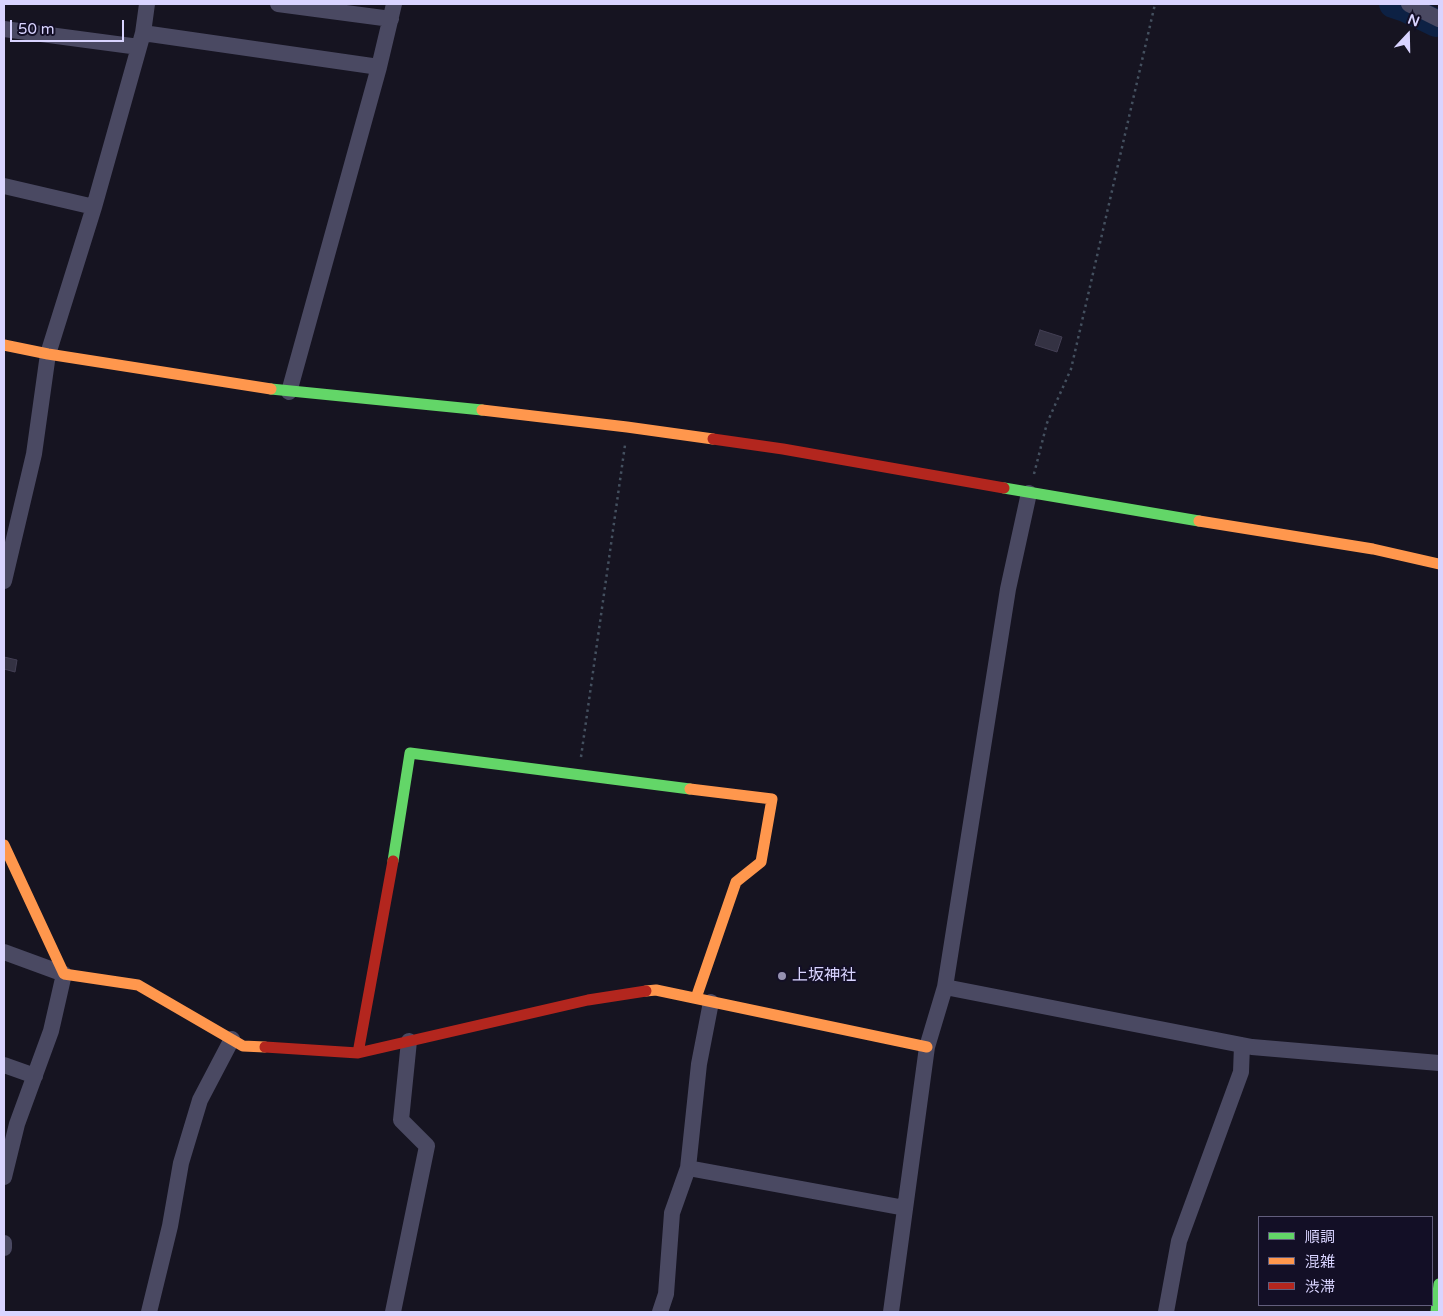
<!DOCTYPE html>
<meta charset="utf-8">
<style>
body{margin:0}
#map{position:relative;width:1443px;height:1316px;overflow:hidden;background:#161421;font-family:"Varela Round","Noto Sans JP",sans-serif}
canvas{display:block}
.frame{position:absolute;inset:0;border:5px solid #d9d4ff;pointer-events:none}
.legend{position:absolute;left:1258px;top:1216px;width:175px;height:90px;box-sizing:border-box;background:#130f26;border:1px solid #625e7d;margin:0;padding:6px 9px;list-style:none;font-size:15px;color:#d9d4ff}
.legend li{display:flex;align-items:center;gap:10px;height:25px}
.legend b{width:25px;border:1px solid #625e7d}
.north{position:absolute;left:1383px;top:10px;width:50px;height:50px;-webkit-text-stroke:4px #130f26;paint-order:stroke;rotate:21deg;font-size:14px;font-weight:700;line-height:20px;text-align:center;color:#d9d4ff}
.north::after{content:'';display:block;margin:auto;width:18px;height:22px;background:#d9d4ff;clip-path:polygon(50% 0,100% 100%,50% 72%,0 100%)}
.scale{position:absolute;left:10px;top:20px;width:114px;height:22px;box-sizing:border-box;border:2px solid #d9d4ff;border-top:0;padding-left:6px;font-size:15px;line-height:18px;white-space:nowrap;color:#d9d4ff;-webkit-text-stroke:4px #130f26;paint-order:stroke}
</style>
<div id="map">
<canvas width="1443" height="1316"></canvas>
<div class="frame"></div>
<ul class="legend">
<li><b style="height:6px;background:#63d668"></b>順調</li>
<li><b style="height:6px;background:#ff974d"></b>混雑</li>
<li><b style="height:6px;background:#b3261e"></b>渋滞</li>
</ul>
<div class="north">N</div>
<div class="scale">50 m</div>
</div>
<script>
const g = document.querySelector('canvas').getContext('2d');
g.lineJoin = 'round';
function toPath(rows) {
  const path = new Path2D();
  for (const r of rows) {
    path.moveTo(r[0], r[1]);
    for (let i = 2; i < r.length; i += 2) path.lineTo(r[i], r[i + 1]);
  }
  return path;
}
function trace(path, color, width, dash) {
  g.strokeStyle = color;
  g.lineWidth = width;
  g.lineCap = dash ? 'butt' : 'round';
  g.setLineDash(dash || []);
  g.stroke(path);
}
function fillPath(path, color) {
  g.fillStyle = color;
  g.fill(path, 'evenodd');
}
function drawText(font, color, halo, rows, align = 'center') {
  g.font = font + ' "Varela Round","Noto Sans JP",sans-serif';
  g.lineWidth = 4;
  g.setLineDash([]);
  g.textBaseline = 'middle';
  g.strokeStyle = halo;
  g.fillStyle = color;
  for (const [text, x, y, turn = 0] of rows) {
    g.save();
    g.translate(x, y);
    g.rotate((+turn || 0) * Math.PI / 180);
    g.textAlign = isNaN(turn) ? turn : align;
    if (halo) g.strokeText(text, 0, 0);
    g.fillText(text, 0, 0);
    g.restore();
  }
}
const river = toPath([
 [1393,4,1405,8,1436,23]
]);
const building = toPath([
 [1040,330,1062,337,1057,352,1035,345,1040,330],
 [4,657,17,660,15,672,4,669,4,657]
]);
const path = toPath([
 [1034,474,1047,423,1071,369,1155,4],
 [581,757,625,445]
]);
const street = toPath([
 [278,4,391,19],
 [1409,4,1439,19],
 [4,29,139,47],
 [143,33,379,67],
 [4,186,94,207],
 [289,392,379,67,394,4],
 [4,581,34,454,48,354,94,207,143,33,147,4],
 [4,952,64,974,51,1031,17,1124,4,1177],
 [945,987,1252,1047,1439,1063],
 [711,1002,699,1064,688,1168,905,1208],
 [4,1065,35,1076],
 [4,1243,4,1248],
 [149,1312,170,1226,181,1163,200,1100,232,1039],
 [393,1312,427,1146,401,1120,409,1041],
 [660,1312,666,1294,672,1213,688,1168],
 [891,1312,927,1047,945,987,1008,589,1029,493],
 [1166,1312,1179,1241,1241,1072,1242,1045]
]);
const fast = toPath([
 [271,389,482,410],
 [1004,488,1199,521],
 [393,861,410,753,690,789],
 [1436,1312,1439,1284]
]);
const slow = toPath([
 [4,345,48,354,271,389],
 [482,410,627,427,713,439],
 [1199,521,1373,549,1439,564],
 [690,789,772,799,761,862,736,882,696,998],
 [4,845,64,974,138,985,243,1046,265,1047],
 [646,991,656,990,927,1047]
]);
const jam = toPath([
 [713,439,783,449,1004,488],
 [265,1047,358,1053,588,1000,646,991],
 [358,1053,393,861]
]);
const markers = [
 [782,976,5,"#9591b1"]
];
const poiNames = [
 ["上坂神社",792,976]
];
trace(river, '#0d2144', 28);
fillPath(building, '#343243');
trace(building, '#433f54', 1);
trace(path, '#44505f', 2.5, [2.5, 4]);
trace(street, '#4a4962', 16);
trace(fast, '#63d668', 11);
trace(slow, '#ff974d', 11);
trace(jam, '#b3261e', 11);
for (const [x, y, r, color] of markers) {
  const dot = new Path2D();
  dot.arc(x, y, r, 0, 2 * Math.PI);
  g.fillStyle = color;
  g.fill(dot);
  trace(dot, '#130f26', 2);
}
drawText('16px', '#d9d4ff', '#130f26', poiNames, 'left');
</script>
